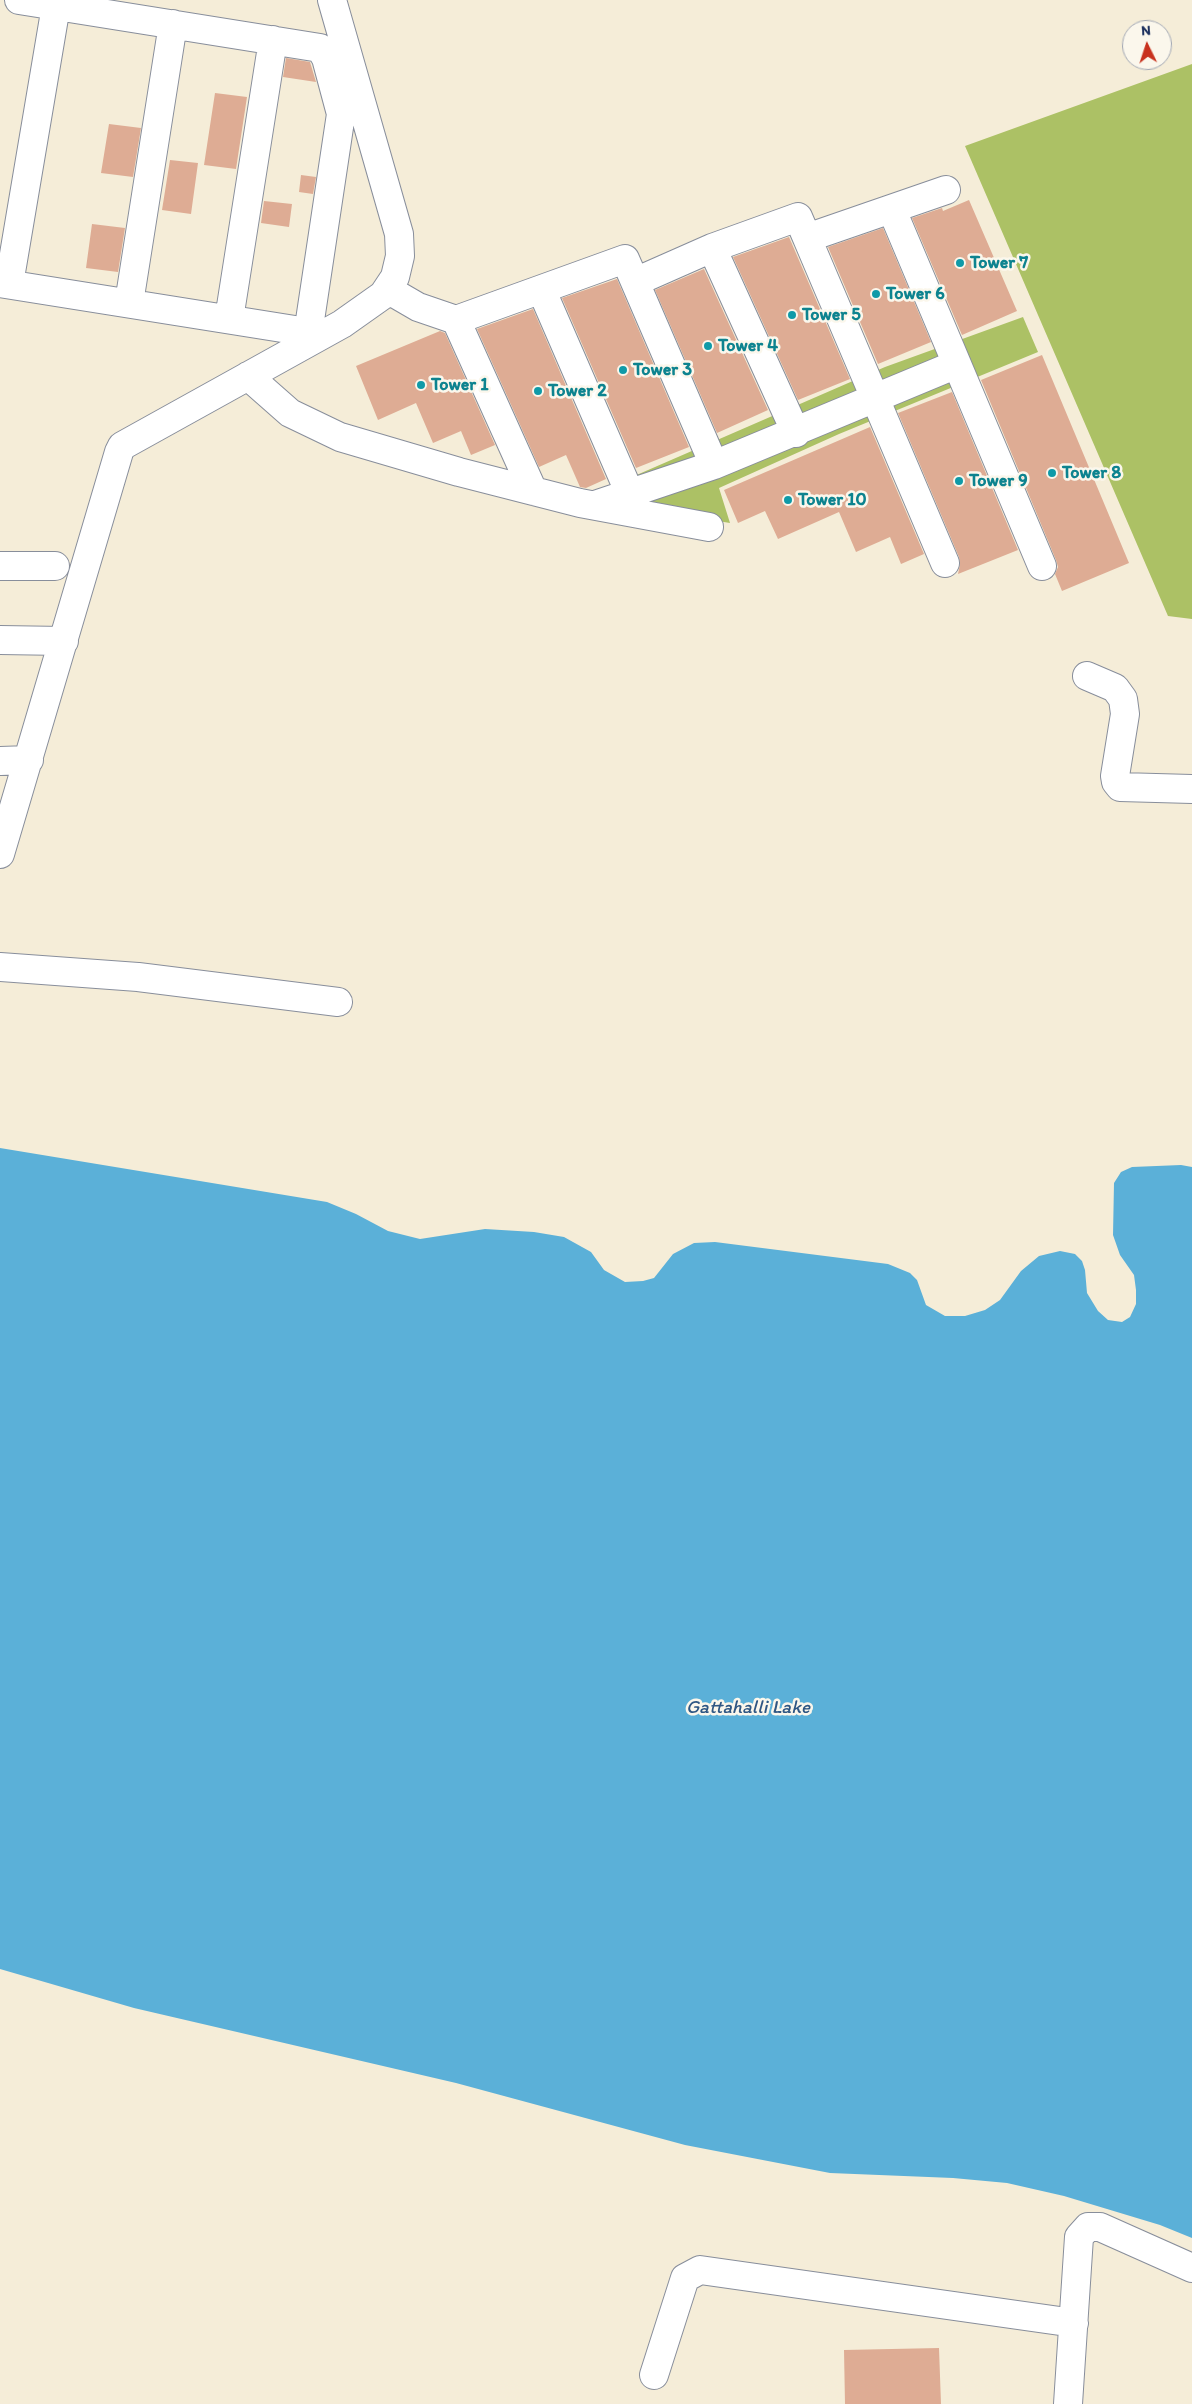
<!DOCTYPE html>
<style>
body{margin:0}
#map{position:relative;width:1192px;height:2404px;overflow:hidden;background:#f5edd8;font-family:Itim,sans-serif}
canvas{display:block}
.north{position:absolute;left:1122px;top:20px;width:50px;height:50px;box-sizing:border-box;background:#fbf7ec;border:1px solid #a1a7b3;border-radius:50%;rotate:356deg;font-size:14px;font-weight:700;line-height:20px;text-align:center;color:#1b2f5e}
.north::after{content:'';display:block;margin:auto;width:18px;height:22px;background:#c8321e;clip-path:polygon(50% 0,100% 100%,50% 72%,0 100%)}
</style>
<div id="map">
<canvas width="1192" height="2404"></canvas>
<div class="north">N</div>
</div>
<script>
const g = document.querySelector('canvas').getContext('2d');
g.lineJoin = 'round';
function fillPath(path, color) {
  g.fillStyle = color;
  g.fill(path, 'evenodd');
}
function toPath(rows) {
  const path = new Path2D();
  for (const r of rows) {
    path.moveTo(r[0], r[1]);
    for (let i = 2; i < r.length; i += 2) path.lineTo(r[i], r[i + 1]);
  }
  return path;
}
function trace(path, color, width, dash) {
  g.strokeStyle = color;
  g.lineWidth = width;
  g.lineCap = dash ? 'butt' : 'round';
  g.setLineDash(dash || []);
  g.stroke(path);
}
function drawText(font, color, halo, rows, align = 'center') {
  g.font = font + ' Itim,sans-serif';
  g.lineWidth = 5;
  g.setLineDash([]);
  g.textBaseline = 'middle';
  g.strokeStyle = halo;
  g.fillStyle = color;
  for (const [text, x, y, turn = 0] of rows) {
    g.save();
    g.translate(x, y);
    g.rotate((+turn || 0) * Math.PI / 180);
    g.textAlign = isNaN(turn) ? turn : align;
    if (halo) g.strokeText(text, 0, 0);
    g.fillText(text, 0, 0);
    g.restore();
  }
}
const green = toPath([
 [1192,64,1192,619,1168,616,965,146],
 [1023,317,1038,352,839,434,719,488,730,523,639,508,632,477,885,367]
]);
const water = toPath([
 [0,1148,327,1202,356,1214,388,1231,420,1239,485,1229,534,1232,564,1237,591,1252,604,1270,625,1282,643,1281,654,1278,673,1254,694,1243,715,1242,888,1264,910,1273,917,1280,926,1305,945,1316,965,1316,985,1310,1000,1300,1021,1271,1039,1256,1060,1251,1075,1254,1082,1261,1085,1270,1087,1293,1098,1311,1108,1320,1122,1322,1130,1317,1136,1304,1136,1290,1134,1275,1120,1255,1113,1235,1114,1183,1121,1172,1132,1167,1181,1165,1192,1167,1192,2238,1160,2225,1064,2196,1007,2183,953,2178,830,2173,685,2145,456,2083,134,2008,0,1969]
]);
const building = toPath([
 [286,58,310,62,316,82,283,77],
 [215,93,247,97,236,169,204,165],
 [109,124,141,128,133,177,101,173],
 [170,160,198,163,191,214,162,210],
 [301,175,316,177,313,194,299,192],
 [969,200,1017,311,962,335,912,218,942,208,943,211],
 [264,201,292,204,289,227,261,223],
 [92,224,125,228,118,272,86,268],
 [883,228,931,342,878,364,828,247],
 [789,237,850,379,798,400,733,257],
 [704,269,768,410,717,433,655,290],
 [617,279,689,447,636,468,562,298],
 [533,309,606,479,586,488,580,487,566,455,539,467,477,329],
 [440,331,445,333,495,445,471,455,461,431,433,443,416,403,378,420,356,366],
 [1042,355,1129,563,1062,591,1055,574,1058,567,1056,560,981,380],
 [952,392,1018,550,958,574,960,564,959,557,898,413],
 [870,427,924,554,901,564,890,537,856,552,839,512,778,539,765,511,738,523,724,490],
 [939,2348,941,2404,845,2404,844,2350]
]);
const minor = toPath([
 [892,210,1042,566],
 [807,238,945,563],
 [712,248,796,433],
 [635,282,714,465],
 [0,283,301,331,305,330,309,327,341,114,326,58,320,48,19,0],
 [9,284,56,6],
 [387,289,418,307,456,320],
 [542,291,630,494],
 [129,303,173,24],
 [229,319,273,40],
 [248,376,290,413,340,437,459,472,580,503,709,527],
 [533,491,456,320,625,259,635,282,712,248,798,217,807,238,946,190],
 [595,505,714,465,957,364],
 [0,566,55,566],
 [0,640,64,641],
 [1087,676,1115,688,1123,699,1125,714,1115,776,1116,782,1120,787,1192,789],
 [0,761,29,760],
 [0,854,119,452,122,446,342,324,383,295,395,277,400,256,399,234,332,0],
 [0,967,138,977,338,1002],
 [654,2375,685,2278,700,2270,1074,2323],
 [1068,2404,1079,2237,1088,2227,1100,2227,1192,2268]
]);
const markers = [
 [960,263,5,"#0f9aa8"],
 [876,294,5,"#0f9aa8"],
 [792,315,5,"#0f9aa8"],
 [708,346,5,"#0f9aa8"],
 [623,370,5,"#0f9aa8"],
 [421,385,5,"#0f9aa8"],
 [538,391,5,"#0f9aa8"],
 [1052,473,5,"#0f9aa8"],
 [959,481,5,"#0f9aa8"],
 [788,500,5,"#0f9aa8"]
];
const cultureNames = [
 ["Tower 7",970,263],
 ["Tower 6",886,294],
 ["Tower 5",802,315],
 ["Tower 4",718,346],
 ["Tower 3",633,370],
 ["Tower 1",431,385],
 ["Tower 2",548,391],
 ["Tower 8",1062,473],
 ["Tower 9",969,481],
 ["Tower 10",798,500]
];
const waterNames = [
 ["Gattahalli Lake",748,1708]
];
fillPath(green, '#acc165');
fillPath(water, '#5bb0d8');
fillPath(building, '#deac94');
trace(minor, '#888e9b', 30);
trace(minor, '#fff', 28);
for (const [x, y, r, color] of markers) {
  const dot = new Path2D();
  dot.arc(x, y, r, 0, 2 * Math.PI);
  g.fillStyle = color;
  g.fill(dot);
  trace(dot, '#fbf7ec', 2);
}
drawText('bold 18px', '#0d838f', '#fbf7ec', cultureNames, 'left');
drawText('italic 19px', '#2e5683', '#fbf7ec', waterNames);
</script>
